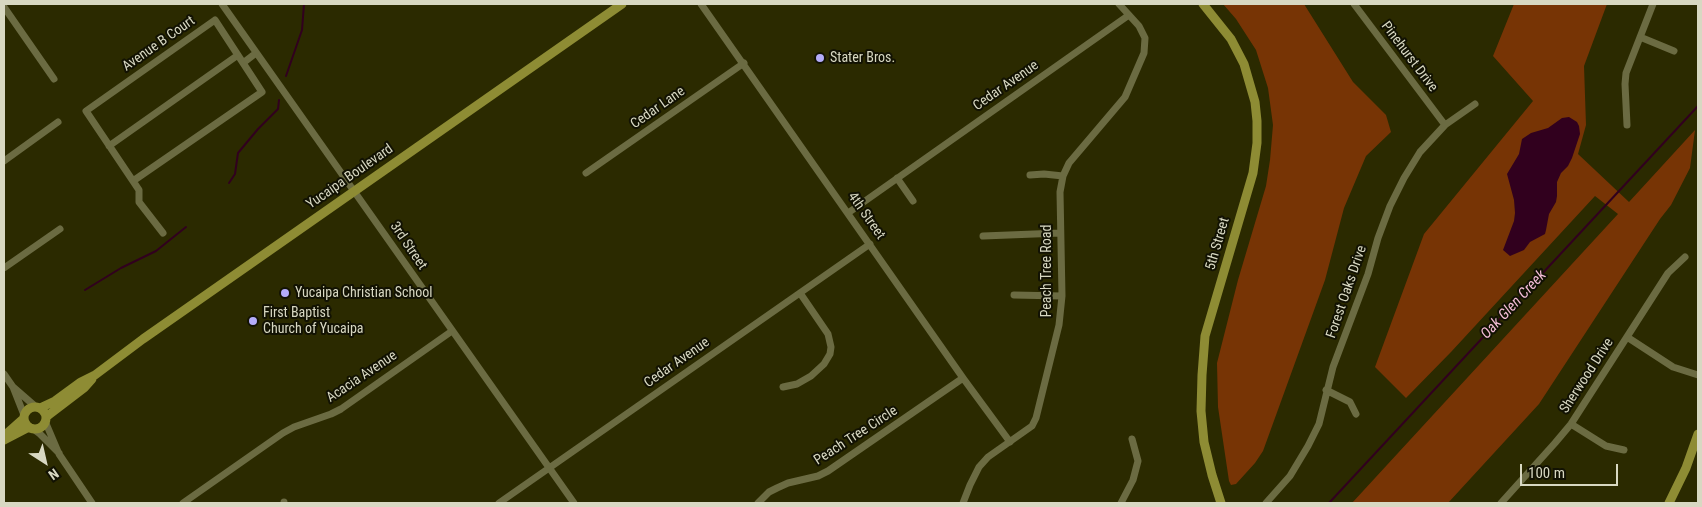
<!DOCTYPE html>
<style>
body{margin:0}
#map{position:relative;width:1702px;height:507px;overflow:hidden;background:#2b2a00;font-family:"Roboto Condensed",sans-serif}
canvas{display:block}
.frame{position:absolute;inset:0;border:5px solid #d8d8c2;pointer-events:none}
.north{position:absolute;left:20px;top:437px;width:50px;height:50px;-webkit-text-stroke:4px #121203;paint-order:stroke;rotate:145deg;font-size:14px;font-weight:700;line-height:20px;text-align:center;color:#d8d8c2}
.north::after{content:'';display:block;margin:auto;width:18px;height:22px;background:#d8d8c2;clip-path:polygon(50% 0,100% 100%,50% 72%,0 100%)}
.scale{position:absolute;left:1520px;top:464px;width:98px;height:22px;box-sizing:border-box;border:2px solid #d8d8c2;border-top:0;padding-left:6px;font-size:15px;line-height:18px;white-space:nowrap;color:#d8d8c2;-webkit-text-stroke:4px #121203;paint-order:stroke}
</style>
<div id="map">
<canvas width="1702" height="507"></canvas>
<div class="frame"></div>
<div class="north">N</div>
<div class="scale">100 m</div>
</div>
<script>
const g = document.querySelector('canvas').getContext('2d');
g.lineJoin = 'round';
function fillPath(path, color) {
  g.fillStyle = color;
  g.fill(path, 'evenodd');
}
function toPath(rows) {
  const path = new Path2D();
  for (const r of rows) {
    if (r.length === 3) {
      path.moveTo(r[0] + r[2], r[1]);
      path.arc(r[0], r[1], r[2], 0, 2 * Math.PI);
      continue;
    }
    path.moveTo(r[0], r[1]);
    for (let i = 2; i < r.length; i += 2) path.lineTo(r[i], r[i + 1]);
  }
  return path;
}
function trace(path, color, width, dash) {
  g.strokeStyle = color;
  g.lineWidth = width;
  g.lineCap = dash ? 'butt' : 'round';
  g.setLineDash(dash || []);
  g.stroke(path);
}
function drawText(font, color, halo, rows, align = 'center') {
  g.font = font + ' "Roboto Condensed",sans-serif';
  g.lineWidth = 4;
  g.setLineDash([]);
  g.textBaseline = 'middle';
  g.strokeStyle = halo;
  g.fillStyle = color;
  for (const [text, x, y, turn = 0] of rows) {
    g.save();
    g.translate(x, y);
    g.rotate((+turn || 0) * Math.PI / 180);
    g.textAlign = isNaN(turn) ? turn : align;
    if (halo) g.strokeText(text, 0, 0);
    g.fillText(text, 0, 0);
    g.restore();
  }
}
const green = toPath([
 [1223,4,1304,4,1353,82,1386,115,1391,132,1366,156,1344,208,1325,280,1263,451,1255,463,1236,484,1231,485,1229,481,1218,407,1217,363,1238,280,1266,186,1270,160,1273,125,1268,88,1256,50,1236,19],
 [1514,4,1607,4,1584,66,1586,125,1578,154,1629,202,1695,130,1690,168,1671,205,1660,219,1539,404,1448,503,1352,503,1618,214,1595,196,1451,352,1406,398,1375,367,1424,234,1533,101,1493,56]
]);
const water = toPath([
 [1569,117,1577,122,1579,126,1580,134,1572,158,1568,166,1561,173,1557,182,1557,196,1556,202,1549,214,1546,230,1545,234,1530,242,1524,250,1510,256,1503,250,1514,221,1515,213,1514,200,1507,174,1519,154,1522,139,1531,133,1548,128,1562,118]
]);
const stream = toPath([
 [286,76,302,30,304,4],
 [229,183,235,174,238,153,258,129,278,109,279,100],
 [85,290,121,268,156,251,186,227],
 [1329,503,1698,106]
]);
const minor = toPath([
 [222,4,574,503],
 [701,4,963,378,1010,442],
 [1354,4,1445,125],
 [4,7,54,79],
 [1640,37,1674,51],
 [243,63,256,53],
 [1627,125,1625,84,1626,73,1653,4],
 [109,146,238,55],
 [4,161,58,122],
 [586,173,744,63],
 [1030,175,1044,174,1063,176,1069,163,1125,97,1144,53,1145,38,1139,26,1119,4],
 [897,178,913,201],
 [133,181,262,92,215,20,86,111,139,190,139,202,163,233],
 [848,213,1129,15],
 [983,236,1060,233],
 [4,268,60,229],
 [1014,295,1062,296],
 [1627,337,1673,367,1698,375],
 [4,374,13,387,36,407],
 [13,387,24,415],
 [783,387,797,384,811,376,824,364,830,354,831,347,828,334,800,293],
 [1326,390,1350,402,1356,414],
 [45,421,59,454,92,503],
 [1571,424,1606,446,1624,450],
 [32,428,40,434,59,453],
 [284,502,284,503],
 [183,503,283,433,294,427,331,414,341,409,452,331],
 [499,503,870,244],
 [758,503,769,492,777,488,788,483,818,476,828,471,963,378],
 [963,503,970,485,979,467,988,457,1032,426,1036,418,1059,325,1062,296,1060,192,1063,176],
 [1121,503,1133,480,1138,461,1132,439],
 [1266,503,1290,476,1308,446,1319,424,1333,367,1368,274,1378,238,1390,206,1404,178,1420,152,1445,125,1475,104],
 [1501,503,1555,443,1571,424,1668,273,1685,257]
]);
const major = toPath([
 [1203,4,1231,39,1244,64,1255,102,1257,121,1257,143,1253,173,1205,336,1202,375,1201,411,1204,442,1212,475,1221,503],
 [35,418,11],
 [40,408,55,401,81,382,95,375,143,339,622,4],
 [46,417,84,388,92,379],
 [5,435,23,419],
 [4,440,29,427],
 [1669,503,1686,468,1698,434]
]);
const markers = [
 [820,58,5,"#b4acf9"],
 [285,293,5,"#b4acf9"],
 [253,321,5,"#b4acf9"]
];
const streetNames = [
 ["Avenue B Court",159,44,-35],
 ["Pinehurst Drive",1409,57,53],
 ["Cedar Avenue",1006,86,-35],
 ["Cedar Lane",658,108,-35],
 ["Yucaipa Boulevard",350,177,-35],
 ["4th Street",866,216,55],
 ["5th Street",1218,244,-74],
 ["3rd Street",408,246,56],
 ["Peach Tree Road",1047,271,-90],
 ["Forest Oaks Drive",1347,292,-71],
 ["Cedar Avenue",677,363,-35],
 ["Sherwood Drive",1587,376,-57],
 ["Acacia Avenue",362,377,-34],
 ["Peach Tree Circle",856,436,-33]
];
const poiNames = [
 ["Stater Bros.",830,58],
 ["Yucaipa Christian School",295,293],
 ["First Baptist",263,313],
 ["Church of Yucaipa",263,329]
];
const waterNames = [
 ["Oak Glen Creek",1514,305,-47]
];
fillPath(green, '#773405');
fillPath(water, '#31001e');
trace(stream, '#31001e', 2);
trace(minor, '#6b6b42', 7);
trace(major, '#8e8c34', 9);
for (const [x, y, r, color] of markers) {
  const dot = new Path2D();
  dot.arc(x, y, r, 0, 2 * Math.PI);
  g.fillStyle = color;
  g.fill(dot);
  trace(dot, '#121203', 2);
}
drawText('14px', '#d8d8c2', '#121203', streetNames);
drawText('14px', '#d8d8c2', '#121203', poiNames, 'left');
drawText('italic 15px', '#f5bdd8', '#121203', waterNames);
</script>
